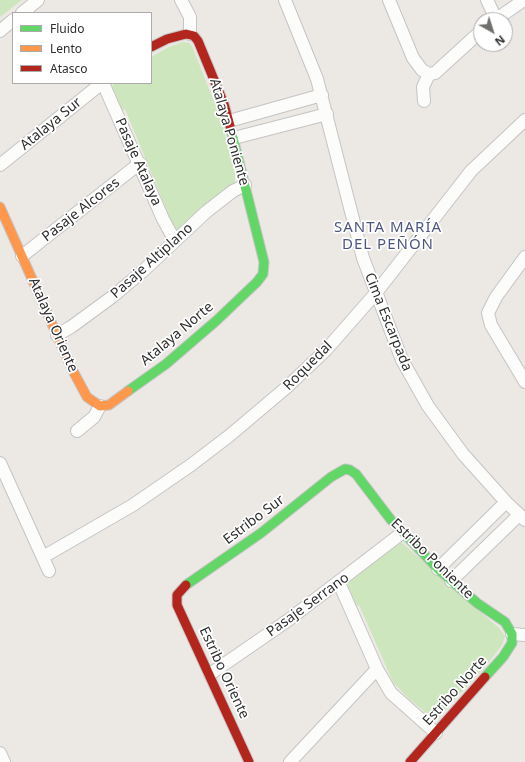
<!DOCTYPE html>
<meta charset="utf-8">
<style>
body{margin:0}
#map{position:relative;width:525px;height:762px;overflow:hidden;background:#ece8e4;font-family:"Noto Sans",sans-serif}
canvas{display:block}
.legend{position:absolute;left:12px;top:12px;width:140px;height:72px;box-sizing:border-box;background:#fff;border:1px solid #ababab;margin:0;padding:5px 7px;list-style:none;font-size:12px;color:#2e2e2e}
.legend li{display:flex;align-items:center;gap:8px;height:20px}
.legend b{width:20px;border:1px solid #ababab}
.north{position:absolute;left:473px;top:12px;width:40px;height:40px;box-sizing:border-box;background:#fff;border:1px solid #ababab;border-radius:50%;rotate:141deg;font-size:11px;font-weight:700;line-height:16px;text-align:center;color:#2e2e2e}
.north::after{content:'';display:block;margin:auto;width:14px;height:18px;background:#706f6e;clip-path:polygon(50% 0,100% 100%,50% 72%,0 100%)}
</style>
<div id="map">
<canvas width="525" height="762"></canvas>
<ul class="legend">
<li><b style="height:5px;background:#63d668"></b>Fluido</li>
<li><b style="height:5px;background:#ff974d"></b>Lento</li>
<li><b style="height:5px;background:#b3261e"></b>Atasco</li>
</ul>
<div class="north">N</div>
</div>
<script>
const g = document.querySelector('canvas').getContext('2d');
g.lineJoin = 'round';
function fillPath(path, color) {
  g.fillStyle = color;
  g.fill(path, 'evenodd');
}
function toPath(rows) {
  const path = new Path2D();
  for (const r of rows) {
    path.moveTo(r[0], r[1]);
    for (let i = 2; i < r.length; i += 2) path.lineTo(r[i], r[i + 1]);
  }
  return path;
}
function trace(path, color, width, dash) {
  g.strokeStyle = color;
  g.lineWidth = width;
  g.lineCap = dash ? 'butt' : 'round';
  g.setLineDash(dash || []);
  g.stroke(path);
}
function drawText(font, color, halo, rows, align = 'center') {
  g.font = font + ' "Noto Sans",sans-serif';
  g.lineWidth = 3.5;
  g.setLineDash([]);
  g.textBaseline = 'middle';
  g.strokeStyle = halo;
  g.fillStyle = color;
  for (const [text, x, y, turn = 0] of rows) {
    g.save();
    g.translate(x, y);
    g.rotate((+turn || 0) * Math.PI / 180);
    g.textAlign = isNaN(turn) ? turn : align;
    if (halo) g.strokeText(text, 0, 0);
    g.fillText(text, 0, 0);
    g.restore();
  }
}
const green = toPath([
 [0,0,22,0,0,17],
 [183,42,189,43,192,46,221,119,235,172,235,182,231,188,180,232,172,228,165,213,167,211,125,109,121,111,112,86,115,83,151,83,151,57,169,47],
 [400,541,500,629,505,636,502,645,485,667,435,721,428,719,423,715,424,711,408,698,393,682,359,605,355,607,348,590,348,580]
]);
const street = toPath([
 [181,0,190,17,190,34],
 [285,0,317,79,363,258,402,360,428,406,463,454,506,502,525,520],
 [389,0,413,58,422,70,429,74],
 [487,0,496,19],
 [22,13,38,0],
 [495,20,524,0],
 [0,31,13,20],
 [429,74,435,73,481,31],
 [103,83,163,219,170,232,176,240],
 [424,101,423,87,429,74],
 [229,121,322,95],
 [234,138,327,114],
 [0,165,102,83],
 [22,256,140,163],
 [525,257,496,297,488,313,491,325,525,382],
 [57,335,71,327,112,297,143,271,206,212,233,191,245,185],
 [77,431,94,417,100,406],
 [0,463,49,571],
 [43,557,133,505,191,465,229,436,287,387,326,350,375,294,471,171,525,120],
 [438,569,506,502],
 [451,581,519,515],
 [339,583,377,669,391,693,436,733],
 [512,634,525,635],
 [210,674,287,621,402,533],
 [0,753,4,762],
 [290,762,377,669]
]);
const fast = toPath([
 [128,391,166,364,216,321,257,282,263,274,264,262,230,126],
 [186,585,261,533,331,477,345,469,350,470,356,474,391,520,438,569,477,603,505,622,512,634,512,643,503,657,485,677]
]);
const slow = toPath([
 [0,207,73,371,87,397,100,406,109,405,128,391]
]);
const jam = toPath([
 [151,47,167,39,186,34,194,36,198,41,224,104,230,126],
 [186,585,177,595,177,605,249,762],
 [410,762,485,677]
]);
const streetNames = [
 ["Atalaya Sur",51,124,-39],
 ["Atalaya Poniente",229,132,74],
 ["Pasaje Atalaya",138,162,66],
 ["Pasaje Alcores",81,210,-38],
 ["Pasaje Altiplano",152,261,-42],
 ["Cima Escarpada",388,322,68],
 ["Atalaya Oriente",53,325,66],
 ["Atalaya Norte",177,334,-40],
 ["Roquedal",308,366,-45],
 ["Estribo Sur",254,520,-37],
 ["Estribo Poniente",432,559,44],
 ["Pasaje Serrano",308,605,-36],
 ["Estribo Oriente",224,673,65],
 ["Estribo Norte",455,691,-48]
];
const neighbourhoodNames = [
 ["SANTA MARÍA",388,228],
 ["DEL PEÑÓN",388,245]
];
fillPath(green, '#cee6be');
trace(street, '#c5c4c5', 14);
trace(fast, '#c5c4c5', 11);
trace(slow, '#c5c4c5', 11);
trace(jam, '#c5c4c5', 11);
trace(street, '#fcfcfb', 12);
trace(fast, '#63d668', 9);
trace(slow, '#ff974d', 9);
trace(jam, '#b3261e', 9);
drawText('14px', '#2e2e2e', '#fff', streetNames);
g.letterSpacing = '1px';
drawText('15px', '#4d5680', '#fff', neighbourhoodNames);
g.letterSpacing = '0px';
</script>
